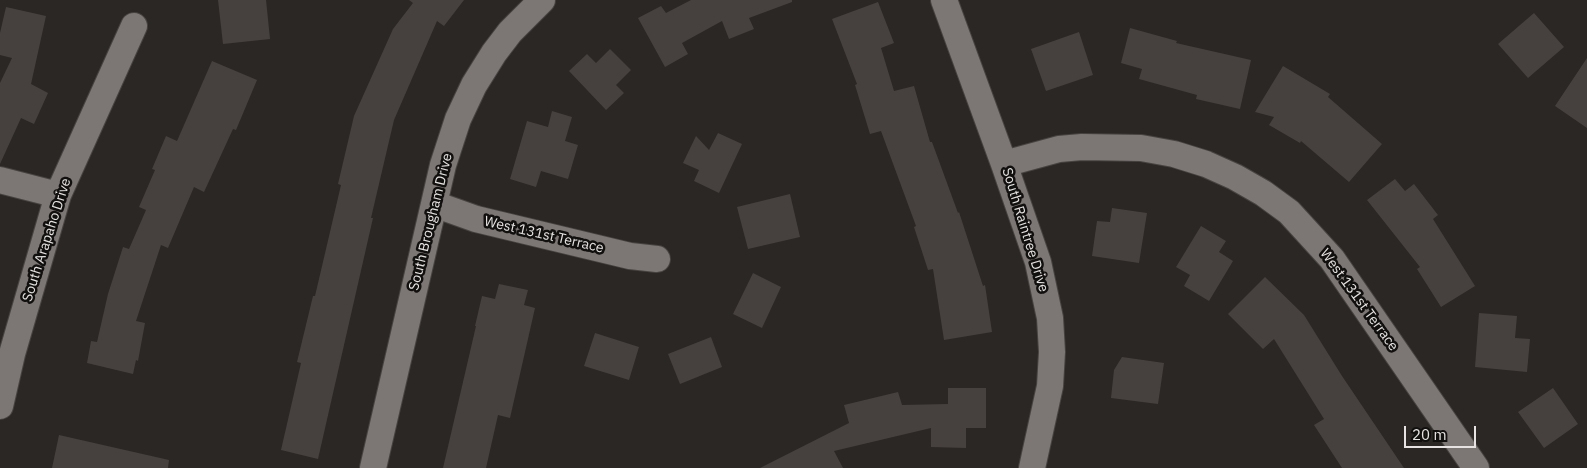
<!DOCTYPE html>
<style>
body{margin:0}
#map{position:relative;width:1587px;height:468px;overflow:hidden;background:#2b2725;font-family:"IBM Plex Sans",sans-serif}
canvas{display:block}
.scale{position:absolute;left:1404px;top:426px;width:72px;height:22px;box-sizing:border-box;border:2px solid #e6e3e2;border-top:0;padding-left:6px;font-size:15px;line-height:18px;white-space:nowrap;color:#e6e3e2;-webkit-text-stroke:4px #12100f;paint-order:stroke}
</style>
<div id="map">
<canvas width="1587" height="468"></canvas>
<div class="scale">20 m</div>
</div>
<script>
const g = document.querySelector('canvas').getContext('2d');
g.lineJoin = 'round';
function fillPath(path, color) {
  g.fillStyle = color;
  g.fill(path, 'evenodd');
}
function toPath(rows) {
  const path = new Path2D();
  for (const r of rows) {
    path.moveTo(r[0], r[1]);
    for (let i = 2; i < r.length; i += 2) path.lineTo(r[i], r[i + 1]);
  }
  return path;
}
function trace(path, color, width, dash) {
  g.strokeStyle = color;
  g.lineWidth = width;
  g.lineCap = dash ? 'butt' : 'round';
  g.setLineDash(dash || []);
  g.stroke(path);
}
function drawText(font, color, halo, rows, align = 'center') {
  g.font = font + ' "IBM Plex Sans",sans-serif';
  g.lineWidth = 5;
  g.setLineDash([]);
  g.textBaseline = 'middle';
  g.strokeStyle = halo;
  g.fillStyle = color;
  for (const [text, x, y, turn = 0] of rows) {
    g.save();
    g.translate(x, y);
    g.rotate((+turn || 0) * Math.PI / 180);
    g.textAlign = isNaN(turn) ? turn : align;
    if (halo) g.strokeText(text, 0, 0);
    g.fillText(text, 0, 0);
    g.restore();
  }
}
const building = toPath([
 [218,0,266,0,270,39,223,44],
 [409,0,464,0,444,26,437,21,394,120,371,218,373,218,318,459,281,450,301,363,297,362,313,296,315,296,341,185,338,184,354,116,393,29,413,3],
 [691,0,792,0,792,2,749,18,754,29,729,39,722,21,682,43,688,54,665,67,638,18,661,6,666,13],
 [878,2,894,43,881,48,894,91,914,86,930,142,932,142,958,213,959,212,983,286,985,285,992,332,944,340,933,269,928,270,914,227,916,226,881,131,870,134,855,85,857,84,832,19],
 [6,7,46,16,31,84,48,93,34,124,21,118,0,164,0,83,12,58,0,55,0,33],
 [1534,13,1564,47,1528,78,1498,44],
 [1130,28,1177,41,1176,43,1251,60,1240,109,1196,99,1197,95,1139,79,1142,69,1121,63],
 [1079,32,1093,75,1046,91,1031,49],
 [610,49,631,70,616,85,624,93,606,110,569,71,587,54,596,63],
 [1587,58,1587,128,1555,106],
 [212,61,257,80,236,130,233,129,204,192,194,187,168,248,161,245,136,321,145,323,138,361,136,360,133,374,87,363,91,341,97,342,108,294,123,247,129,249,146,210,139,207,155,170,152,169,166,136,177,141],
 [1283,66,1330,94,1328,97,1382,144,1349,182,1301,141,1300,143,1269,125,1274,117,1255,112],
 [552,111,572,117,565,141,578,145,568,179,541,171,536,187,510,179,527,121,548,127],
 [718,133,742,144,719,193,694,181,699,170,683,163,696,136,709,150],
 [1395,179,1405,191,1414,184,1438,215,1433,219,1475,286,1441,307,1417,269,1420,267,1367,200],
 [790,194,800,237,748,249,737,207],
 [1112,208,1147,213,1139,263,1092,256,1097,221,1110,222],
 [1201,226,1226,241,1219,252,1233,261,1209,301,1184,286,1190,275,1176,267],
 [753,273,781,287,762,328,733,314],
 [1265,277,1304,315,1342,376,1404,468,1342,468,1314,425,1324,419,1274,339,1263,349,1228,314],
 [499,284,528,290,524,305,535,308,510,418,498,415,486,468,443,468,476,326,475,326,482,296,495,299],
 [1479,313,1517,316,1515,338,1530,339,1527,372,1475,367],
 [595,333,639,347,629,380,584,366],
 [711,337,722,367,680,384,668,354],
 [1122,357,1164,363,1158,404,1111,398,1114,370],
 [948,388,986,388,986,428,966,428,966,448,931,447,931,428,834,451,843,468,760,468,849,423,844,405,898,392,902,405,948,404],
 [1553,388,1578,424,1544,448,1518,412],
 [59,435,169,460,168,468,52,468]
]);
const minor = toPath([
 [944,0,1004,164,1038,262,1050,318,1052,352,1050,386,1032,468],
 [1004,164,1059,149,1082,147,1141,148,1174,154,1206,164,1235,177,1263,193,1289,212,1332,259,1476,468],
 [0,180,58,195],
 [434,204,476,219,630,256,657,259],
 [0,406,12,354,58,195,134,26],
 [373,468,443,165,458,119,474,85,494,53,510,32,542,0]
]);
const streetNames = [
 ["South Brougham Drive",431,222,-76],
 ["South Raintree Drive",1025,230,73],
 ["West 131st Terrace",544,235,13],
 ["South Arapaho Drive",47,240,-72],
 ["West 131st Terrace",1359,300,54]
];
fillPath(building, '#46413f');
trace(minor, '#464341', 28);
trace(minor, '#7c7775', 26);
drawText('14px', '#e6e3e2', '#12100f', streetNames);
</script>
